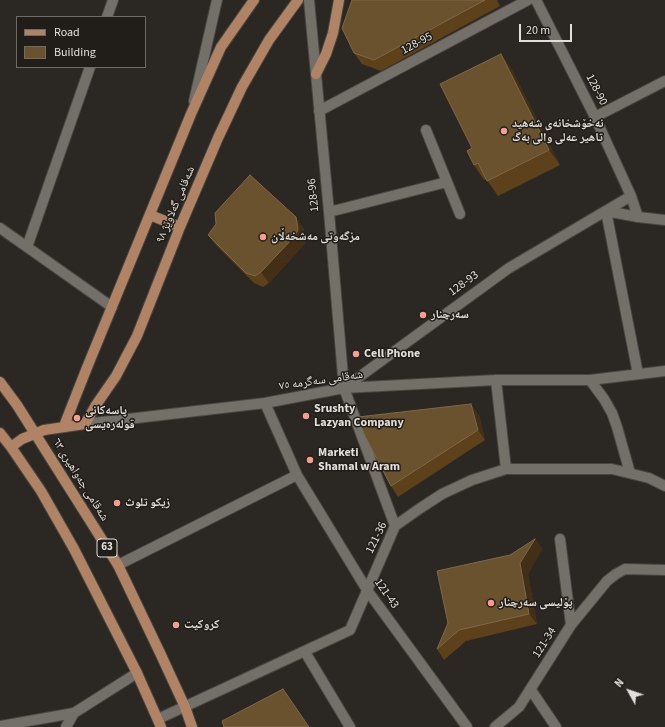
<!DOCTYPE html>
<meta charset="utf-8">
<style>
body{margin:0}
#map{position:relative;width:665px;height:727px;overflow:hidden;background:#2b2723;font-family:"Source Sans 3",sans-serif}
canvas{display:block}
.legend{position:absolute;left:16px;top:16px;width:130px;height:52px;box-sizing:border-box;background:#211e19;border:1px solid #6e6b67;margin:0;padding:5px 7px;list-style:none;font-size:12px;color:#e1dedb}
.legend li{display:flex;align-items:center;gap:8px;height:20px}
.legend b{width:20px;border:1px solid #6e6b67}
.north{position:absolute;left:609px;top:671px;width:40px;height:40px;-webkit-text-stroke:3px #211e19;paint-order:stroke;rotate:310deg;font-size:11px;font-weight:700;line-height:16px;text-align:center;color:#e1dedb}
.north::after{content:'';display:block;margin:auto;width:14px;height:18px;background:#e1dedb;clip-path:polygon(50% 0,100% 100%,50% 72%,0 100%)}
.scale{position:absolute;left:519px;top:24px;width:53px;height:18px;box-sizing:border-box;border:2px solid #e1dedb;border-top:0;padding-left:5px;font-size:12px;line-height:14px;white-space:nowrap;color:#e1dedb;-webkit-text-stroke:3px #211e19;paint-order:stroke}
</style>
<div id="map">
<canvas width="665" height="727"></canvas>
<ul class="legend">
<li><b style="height:5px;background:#b08365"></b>Road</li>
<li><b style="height:11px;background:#6b522e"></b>Building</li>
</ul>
<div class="north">N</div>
<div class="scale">20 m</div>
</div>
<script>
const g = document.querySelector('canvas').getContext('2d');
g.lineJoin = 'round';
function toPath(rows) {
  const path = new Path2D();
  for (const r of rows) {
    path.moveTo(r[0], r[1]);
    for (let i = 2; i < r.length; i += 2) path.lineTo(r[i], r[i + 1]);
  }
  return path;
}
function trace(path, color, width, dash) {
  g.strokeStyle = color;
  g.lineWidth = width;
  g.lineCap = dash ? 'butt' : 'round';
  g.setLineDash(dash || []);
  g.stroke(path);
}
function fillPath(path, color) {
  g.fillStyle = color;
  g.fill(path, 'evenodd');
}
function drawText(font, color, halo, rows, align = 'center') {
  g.font = font + ' "Source Sans 3","Noto Naskh Arabic",sans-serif';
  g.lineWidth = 3;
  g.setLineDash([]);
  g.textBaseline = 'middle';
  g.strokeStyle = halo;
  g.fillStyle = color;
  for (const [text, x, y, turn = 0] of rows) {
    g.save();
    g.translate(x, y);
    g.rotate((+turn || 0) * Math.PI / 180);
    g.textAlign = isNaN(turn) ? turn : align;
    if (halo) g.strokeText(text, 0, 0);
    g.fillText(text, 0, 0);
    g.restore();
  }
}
const minor = toPath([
 [309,0,329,212,344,388,395,526],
 [536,0,595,117,631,196,638,217],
 [107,17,113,0],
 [194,101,217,0],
 [319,111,528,0],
 [595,117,665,81],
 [426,130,460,214],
 [606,211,638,374],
 [606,211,638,217,665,220],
 [329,212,447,182],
 [0,228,112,307],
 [27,247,90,67],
 [496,380,506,469],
 [590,380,604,399,612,413,617,427,630,473],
 [344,388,509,268,631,196],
 [265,403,297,475,367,590,467,727],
 [85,424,265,403,344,388,496,380,590,380,665,371],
 [560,539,571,625],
 [118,565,297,475],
 [305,652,350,727],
 [531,690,556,727],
 [158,719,350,630,395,526,419,509,442,494,472,480,506,469,612,469,649,478,665,486],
 [0,726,74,713],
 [66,727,74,713,137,673],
 [495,727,519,707,571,625,607,581,616,574,625,569,665,570]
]);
const major = toPath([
 [316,74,326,54,333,33,339,0],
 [150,215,180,227],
 [0,382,17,405,118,565,161,655,185,707,192,727],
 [64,426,86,370,191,114,221,47,254,0],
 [0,433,11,447,41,491,74,549,137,673,161,727],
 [11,447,22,439,44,430,85,424,96,405,116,376,137,336,180,227,218,138,242,87,269,40,298,0]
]);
const wall = toPath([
 [352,0,497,0,500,6,381,71,362,64,354,53],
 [511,68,560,165,498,196,486,179,484,180,474,165,472,148],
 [303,227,306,239,305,243,301,248,269,283,263,287,254,283,216,245,208,235],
 [479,415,485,440,398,497,391,486],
 [535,539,542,549,528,574,537,624,466,641,444,660,437,649]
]);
const shadedWall = toPath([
 [501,54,511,68,560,165,549,150],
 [296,217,303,227,306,239,305,243,301,248,269,283,261,272],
 [471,404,479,415,485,440,478,430],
 [535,539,542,549,528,574,537,624,529,614,520,563]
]);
const building = toPath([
 [352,0,485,0,374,60,354,53,342,28,352,0],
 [501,54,549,150,487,181,478,163,474,165,467,151,472,148,440,84,501,54],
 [250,175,296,217,298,229,297,232,293,238,261,272,255,276,246,273,208,235,216,224,215,213,250,175],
 [471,404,478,430,391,486,364,434,358,417,471,404],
 [535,539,520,563,529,614,459,630,437,649,448,623,437,571,510,555,535,539],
 [283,689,309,727,224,727,222,721,283,689]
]);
const markers = [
 [504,131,4,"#f59d8e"],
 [263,237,4,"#f59d8e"],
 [423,315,4,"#f59d8e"],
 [356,354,4,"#f59d8e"],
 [306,416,4,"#f59d8e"],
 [77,418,4,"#f59d8e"],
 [310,460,4,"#f59d8e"],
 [117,503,4,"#f59d8e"],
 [491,603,4,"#f59d8e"],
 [176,625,4,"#f59d8e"]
];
const shields = [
 [107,548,20]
];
const shieldNames = [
 ["63",107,548]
];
const streetNames = [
 ["128-95",417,44,-28],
 ["128-90",596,90,63],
 ["128-96",314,195,-96],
 ["شەقامی گەلاوێژ ٩٨",176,205,-67],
 ["128-93",464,284,-36],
 ["شەقامی سەگرمە ٧٥",321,381,-8],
 ["شەقامی جەواهیری ٦٣",80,480,58],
 ["121-36",377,538,-64],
 ["121-43",386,594,55],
 ["121-34",545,643,-58]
];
const poiNames = [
 ["نەخۆشخانەی شەهید",512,124],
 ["تاهیر عەلی والی بەگ",512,138],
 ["مزگەوتی مەشخەڵان",271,237],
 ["سەرچنار",431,315],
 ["Cell Phone",364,354],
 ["Srushty",314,409],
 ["Lazyan Company",314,423],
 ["پاسەکانی",85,411],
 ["قولەرەیسی",85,425],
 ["Marketi",318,453],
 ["Shamal w Aram",318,467],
 ["زيكو تلوث",125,503],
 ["پۆلیسی سەرچنار",499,603],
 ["كروكيت",184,625]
];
trace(minor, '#494642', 12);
trace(major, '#494642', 12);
trace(minor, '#736f69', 10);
trace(major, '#b08365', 10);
fillPath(wall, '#5d411a');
fillPath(shadedWall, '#432f15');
fillPath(building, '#6b522e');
trace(building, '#7e6849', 1);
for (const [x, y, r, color] of markers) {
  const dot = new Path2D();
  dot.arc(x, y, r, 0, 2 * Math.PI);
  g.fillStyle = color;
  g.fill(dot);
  trace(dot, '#211e19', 1.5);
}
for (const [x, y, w] of shields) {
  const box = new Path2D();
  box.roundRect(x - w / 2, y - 9, w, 18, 3);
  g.fillStyle = '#211e19';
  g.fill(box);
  trace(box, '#e1dedb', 1);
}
drawText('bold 11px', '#e1dedb', null, shieldNames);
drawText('12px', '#e1dedb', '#211e19', streetNames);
drawText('bold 12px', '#e1dedb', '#211e19', poiNames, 'left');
</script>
